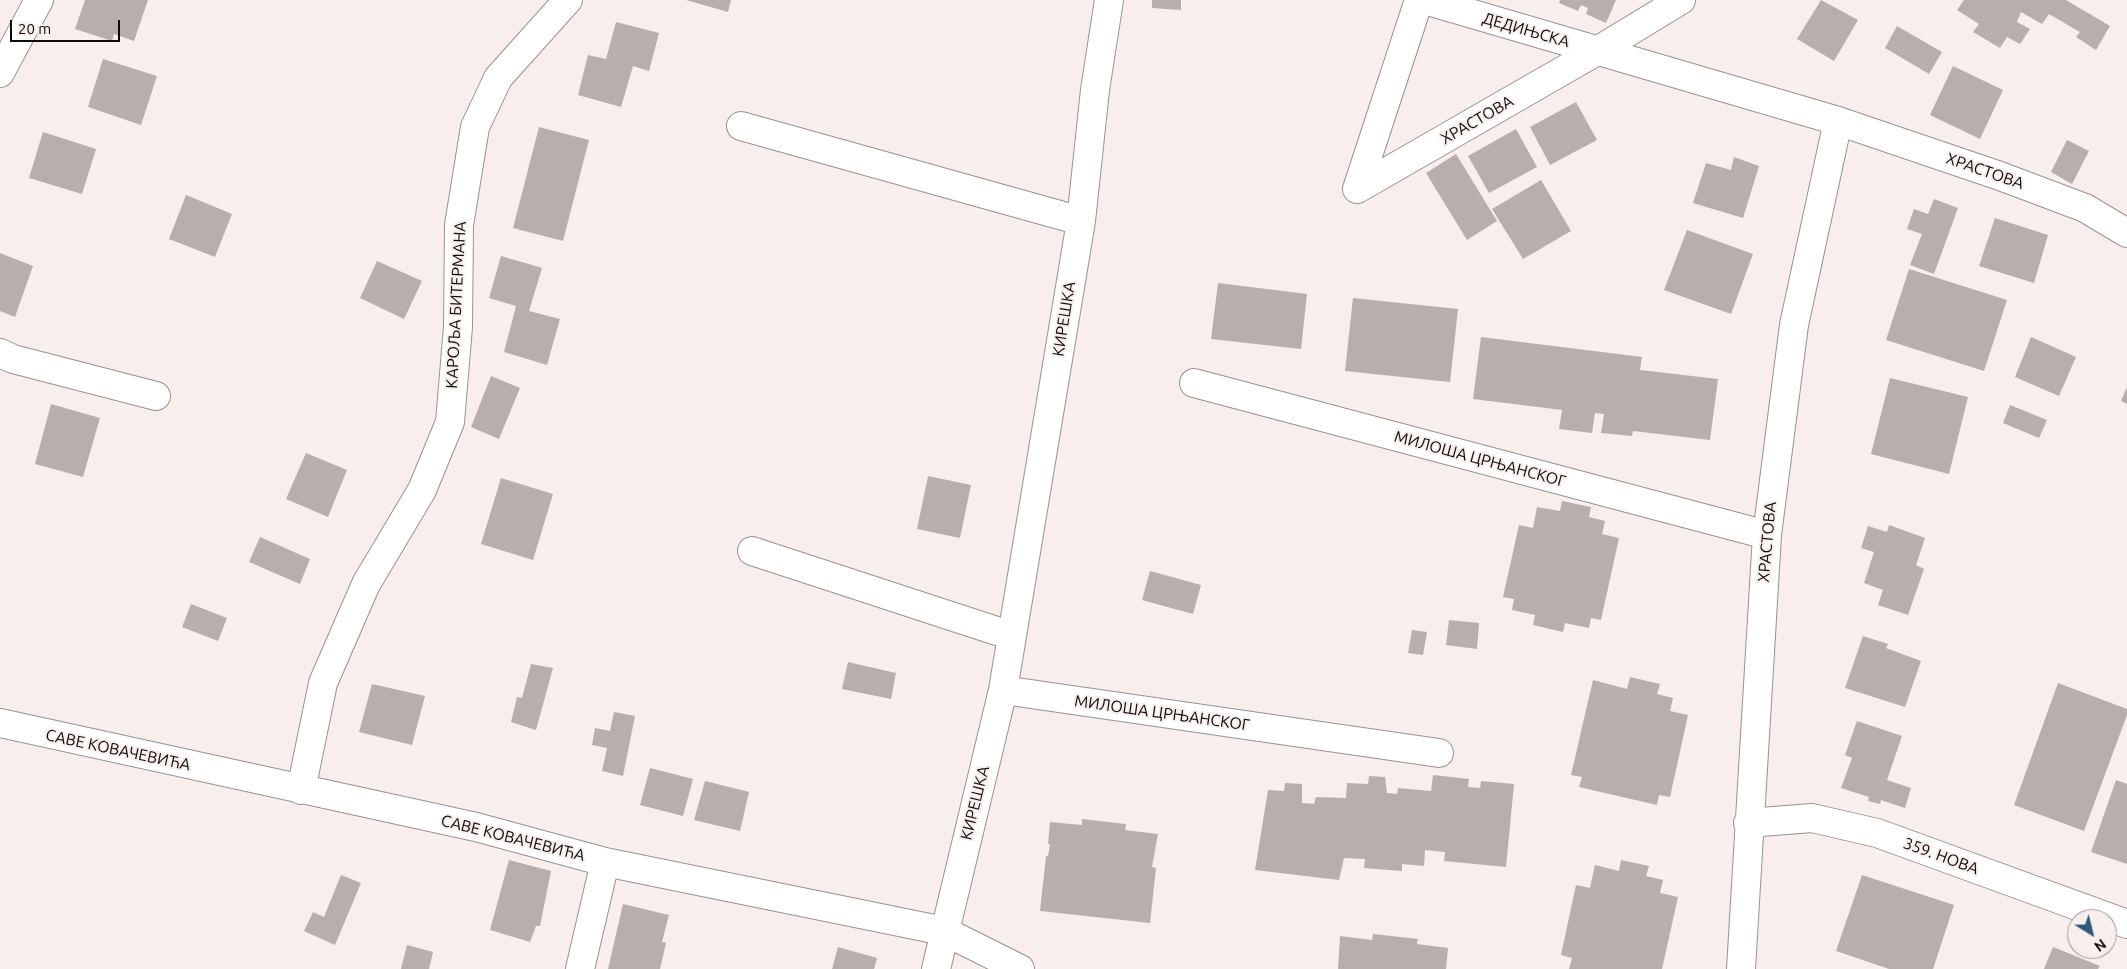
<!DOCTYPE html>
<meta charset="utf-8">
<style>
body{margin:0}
#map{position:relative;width:2127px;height:969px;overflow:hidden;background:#f8eeec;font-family:Ubuntu,sans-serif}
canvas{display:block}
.north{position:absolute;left:2067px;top:909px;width:50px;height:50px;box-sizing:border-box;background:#f8eeec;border:1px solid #9b9392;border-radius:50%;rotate:144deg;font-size:14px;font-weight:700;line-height:20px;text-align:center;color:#0f0b0b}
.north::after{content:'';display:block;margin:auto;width:18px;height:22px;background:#2d5a7a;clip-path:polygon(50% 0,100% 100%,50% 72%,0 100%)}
.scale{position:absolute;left:10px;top:20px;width:110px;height:22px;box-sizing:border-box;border:2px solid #0f0b0b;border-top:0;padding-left:6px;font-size:15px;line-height:18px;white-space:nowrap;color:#0f0b0b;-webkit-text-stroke:4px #f8eeec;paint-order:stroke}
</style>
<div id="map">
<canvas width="2127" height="969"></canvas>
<div class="north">N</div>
<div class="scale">20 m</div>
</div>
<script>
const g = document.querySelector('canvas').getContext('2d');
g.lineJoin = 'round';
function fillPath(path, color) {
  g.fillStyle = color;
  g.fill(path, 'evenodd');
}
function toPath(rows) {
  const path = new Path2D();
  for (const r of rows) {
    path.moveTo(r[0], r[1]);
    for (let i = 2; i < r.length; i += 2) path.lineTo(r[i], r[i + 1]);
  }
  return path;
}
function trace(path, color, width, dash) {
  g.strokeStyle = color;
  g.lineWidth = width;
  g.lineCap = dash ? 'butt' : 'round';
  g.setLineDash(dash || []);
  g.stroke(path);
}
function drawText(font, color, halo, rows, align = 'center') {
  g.font = font + ' Ubuntu,sans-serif';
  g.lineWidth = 4;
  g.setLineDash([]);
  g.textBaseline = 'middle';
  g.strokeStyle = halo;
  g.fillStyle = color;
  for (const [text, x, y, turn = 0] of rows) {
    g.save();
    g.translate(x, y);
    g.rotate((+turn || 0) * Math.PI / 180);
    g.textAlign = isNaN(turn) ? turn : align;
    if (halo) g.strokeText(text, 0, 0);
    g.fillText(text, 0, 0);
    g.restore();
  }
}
const building = toPath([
 [85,0,148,0,134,41,114,34,112,41,75,29],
 [686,0,731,0,728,12],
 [1152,0,1181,0,1181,10,1152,8],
 [1560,0,1616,0,1606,23,1586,14,1588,8,1581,5,1578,11,1559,3],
 [1821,0,1858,20,1834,61,1797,39],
 [1964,0,2066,0,2110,26,2096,50,2076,37,2080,32,2049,14,2042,24,2021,12,2017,22,2030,29,2020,44,2007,37,2000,48,1973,32,1979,24,1957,10],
 [616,22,659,33,649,71,633,66,621,107,578,95,588,55,606,59],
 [1897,26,1942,52,1929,74,1885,48],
 [103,59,157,76,141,125,88,107],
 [1953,66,2003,90,1980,139,1930,115],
 [1576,102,1597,140,1550,165,1530,127],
 [539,127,589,140,563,241,513,228],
 [1516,129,1537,167,1489,193,1468,156],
 [43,132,96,149,82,194,29,178],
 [2067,140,2089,151,2072,184,2051,172],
 [1456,154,1497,221,1467,240,1426,173],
 [1734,157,1759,166,1743,218,1693,203,1706,163,1731,170],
 [1541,180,1571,231,1523,259,1492,209],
 [186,195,232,214,215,257,169,239],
 [1934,199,1958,208,1934,274,1910,265,1922,234,1907,229,1914,209,1928,214],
 [1995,218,2048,235,2034,283,1979,266],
 [1687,230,1753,254,1731,314,1664,290],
 [0,253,33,266,15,317,0,311],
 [501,256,542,268,529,311,560,319,547,365,504,352,516,306,489,298],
 [377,261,422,281,404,319,360,298],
 [1909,269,2007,300,1984,371,1886,340],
 [1218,283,1307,294,1301,349,1211,339],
 [1353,298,1458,309,1450,382,1345,371],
 [1481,337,1642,357,1640,370,1718,379,1710,440,1633,431,1632,436,1601,433,1604,414,1595,413,1592,433,1559,429,1562,410,1473,399],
 [2031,337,2076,357,2059,396,2015,377],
 [491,376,520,388,499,439,471,427],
 [1890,378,1968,397,1949,474,1871,454],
 [2127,387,2127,404,2121,401],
 [51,404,100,418,83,477,35,464],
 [2010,405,2047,420,2039,438,2003,423],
 [306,453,347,470,328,517,286,499],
 [928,476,971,485,960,538,917,529],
 [501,478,553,494,533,560,481,544],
 [1562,501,1591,507,1589,517,1605,521,1602,534,1619,538,1601,620,1591,618,1589,628,1565,623,1563,632,1533,625,1535,615,1512,610,1514,599,1503,597,1519,525,1533,528,1537,507,1560,511],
 [1889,525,1925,538,1916,565,1924,569,1908,615,1878,605,1883,590,1864,583,1874,552,1861,548,1868,526,1887,532],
 [260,537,310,559,300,584,249,562],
 [1150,571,1201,585,1193,614,1142,600],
 [191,604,227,618,218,641,182,627],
 [1449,620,1479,623,1477,649,1446,645],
 [1412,630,1427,632,1423,655,1408,653],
 [1863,636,1888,644,1886,648,1921,661,1905,707,1845,688],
 [848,662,896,673,891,699,842,689],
 [531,664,553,668,536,730,511,722,517,697,522,698],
 [1630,677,1660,684,1657,694,1673,698,1670,711,1688,715,1670,797,1659,795,1657,805,1579,787,1582,777,1571,775,1593,680,1627,689],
 [2058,683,2127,709,2127,715,2084,831,2014,805],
 [372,684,425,696,412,745,359,732],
 [614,712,635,716,623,776,602,771,607,748,592,745,595,728,610,731],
 [1857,721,1902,736,1887,780,1911,788,1905,808,1881,800,1880,804,1868,801,1869,797,1841,788,1852,758,1845,755],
 [650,768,693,779,683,816,640,805],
 [1433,775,1469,779,1468,787,1480,788,1481,781,1514,784,1506,867,1444,861,1445,852,1425,850,1424,866,1402,864,1402,871,1364,868,1365,859,1344,858,1339,880,1255,870,1268,790,1284,791,1285,783,1302,784,1302,803,1314,804,1316,797,1346,798,1347,783,1368,784,1369,776,1385,777,1387,793,1397,794,1398,788,1431,791],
 [2116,780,2127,784,2127,864,2091,852],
 [705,781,749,792,740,831,694,820],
 [1082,819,1126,824,1125,830,1158,834,1152,867,1156,868,1150,923,1040,911,1046,856,1048,856,1050,844,1048,844,1050,822,1082,825],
 [509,860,551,871,540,926,536,926,530,942,490,930],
 [1621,860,1649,866,1646,876,1663,880,1660,893,1678,897,1662,969,1569,969,1572,958,1561,955,1576,885,1590,888,1595,865,1619,871],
 [341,875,361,883,335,945,304,931,313,912,324,917],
 [1862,875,1954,905,1933,969,1889,969,1836,951],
 [623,904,669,915,662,942,666,943,660,969,608,969],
 [1373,934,1418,939,1417,944,1448,948,1446,969,1338,969,1340,936,1372,940],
 [407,945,433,952,429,969,401,969],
 [838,947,877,958,874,969,832,969],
 [2053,947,2100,966,2098,969,2044,969]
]);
const minor = toPath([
 [1425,0,1838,121,2000,176,2085,208,2127,233],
 [0,73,39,0],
 [741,126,1081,221],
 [1357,189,1597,51,1681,0],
 [1357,189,1419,0],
 [0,353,13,359,156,396],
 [1194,383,1767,535],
 [752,551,1012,636],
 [1003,690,1439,753],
 [0,723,476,827,605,862,944,931,1020,969],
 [301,790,323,683,366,584,422,490,450,422,458,327,459,225,475,127,498,78,568,0],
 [1748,823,1812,818,1877,833,2127,924],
 [580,969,605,862],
 [936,969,1003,690,1081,221,1095,90,1109,0],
 [1741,969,1767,535,1794,325,1838,121]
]);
const streetNames = [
 ["ДЕДИЊСКА",1526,30,16],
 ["ХРАСТОВА",1477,120,-30],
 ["ХРАСТОВА",1985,171,19],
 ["КАРОЉА БИТЕРМАНА",456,305,-87],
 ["КИРЕШКА",1064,319,-81],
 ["МИЛОША ЦРЊАНСКОГ",1480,459,15],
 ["ХРАСТОВА",1767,542,-85],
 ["МИЛОША ЦРЊАНСКОГ",1162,713,8],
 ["САВЕ КОВАЧЕВИЋА",118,750,12],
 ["КИРЕШКА",975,803,-76],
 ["САВЕ КОВАЧЕВИЋА",513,838,14],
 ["359. НОВА",1941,856,20]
];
fillPath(building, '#b8aeac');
trace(minor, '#9b9290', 30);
trace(minor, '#fff', 28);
drawText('16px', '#0f0b0b', '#f8eeec', streetNames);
</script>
